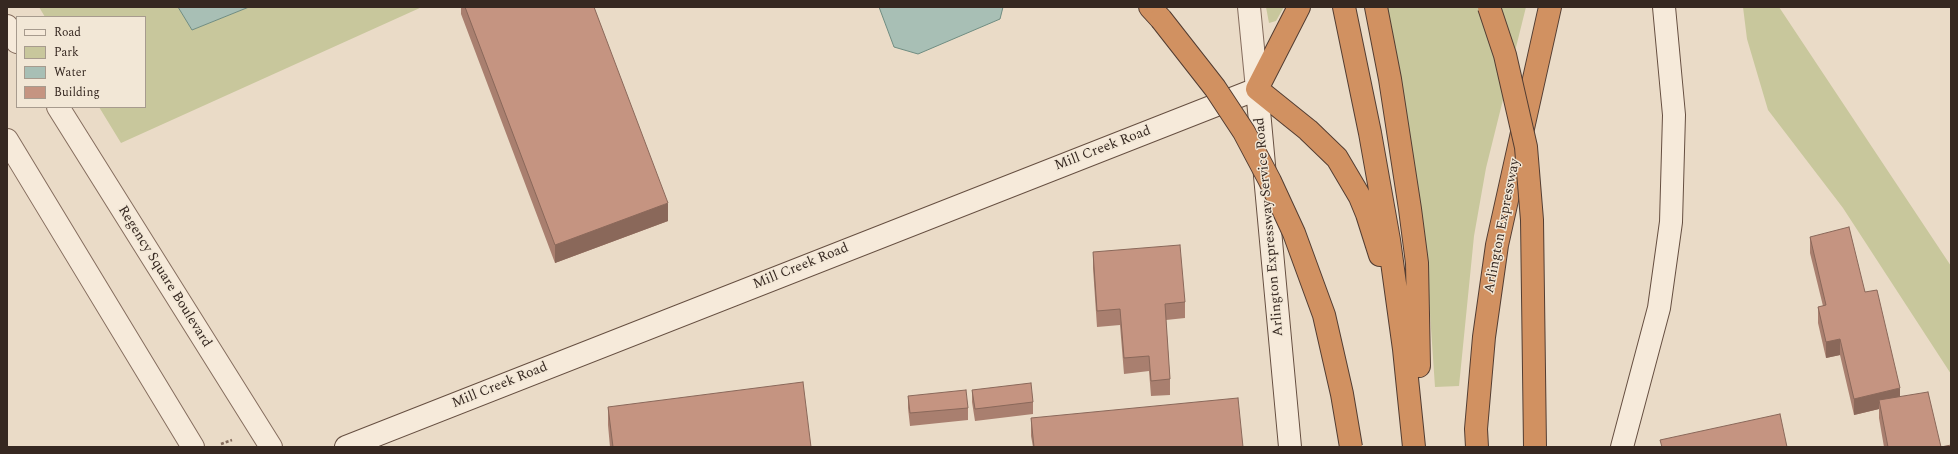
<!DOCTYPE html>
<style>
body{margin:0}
#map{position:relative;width:1958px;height:454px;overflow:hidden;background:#eadbc7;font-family:Spectral,serif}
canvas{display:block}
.frame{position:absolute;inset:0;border:8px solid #362821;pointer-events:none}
.legend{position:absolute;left:16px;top:16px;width:130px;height:92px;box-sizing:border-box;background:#f2e7d6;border:1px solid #a79b8e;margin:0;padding:5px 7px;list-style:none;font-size:12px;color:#362821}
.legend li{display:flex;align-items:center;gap:8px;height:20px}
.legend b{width:20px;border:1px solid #a79b8e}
</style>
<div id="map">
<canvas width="1958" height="454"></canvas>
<div class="frame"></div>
<ul class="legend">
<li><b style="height:5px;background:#f6eada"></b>Road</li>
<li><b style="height:11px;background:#c8c79c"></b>Park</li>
<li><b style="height:11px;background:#a8bfb5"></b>Water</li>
<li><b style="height:11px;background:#c59481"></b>Building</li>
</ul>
</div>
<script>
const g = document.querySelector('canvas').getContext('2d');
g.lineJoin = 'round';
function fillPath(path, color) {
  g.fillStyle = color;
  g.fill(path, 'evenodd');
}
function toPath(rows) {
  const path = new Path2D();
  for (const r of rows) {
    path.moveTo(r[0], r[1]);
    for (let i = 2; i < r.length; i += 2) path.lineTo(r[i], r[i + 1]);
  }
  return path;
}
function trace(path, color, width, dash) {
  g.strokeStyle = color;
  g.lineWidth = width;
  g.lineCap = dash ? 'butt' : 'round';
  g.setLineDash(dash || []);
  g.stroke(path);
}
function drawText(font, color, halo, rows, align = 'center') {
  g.font = font + ' Spectral,serif';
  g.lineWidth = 3;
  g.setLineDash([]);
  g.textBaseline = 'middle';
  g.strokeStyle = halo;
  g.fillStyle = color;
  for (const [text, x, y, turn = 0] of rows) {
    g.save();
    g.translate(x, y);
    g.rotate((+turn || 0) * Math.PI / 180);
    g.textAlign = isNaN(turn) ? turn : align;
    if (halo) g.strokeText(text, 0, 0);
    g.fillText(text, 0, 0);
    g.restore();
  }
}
const green = toPath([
 [39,7,178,7,192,30,249,7,422,7,121,143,99,107,145,107,145,17,45,17],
 [1266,7,1284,7,1276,21,1269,23],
 [1385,7,1526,7,1486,168,1474,236,1459,386,1435,387,1428,284],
 [1743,7,1779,7,1951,266,1951,374,1843,208,1768,110,1747,39]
]);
const water = toPath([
 [178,7,249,7,192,30,178,7],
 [879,7,1003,7,1000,19,918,54,894,47,879,7]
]);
const path = toPath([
 [221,444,232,440]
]);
const street = toPath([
 [1249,7,1257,89],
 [7,26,17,42],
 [58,107,271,447],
 [7,140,193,447]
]);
const secondary = toPath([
 [346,447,1257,89,1290,447],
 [1622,447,1659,308,1671,222,1674,115,1664,7]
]);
const highway = toPath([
 [1150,7,1161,19],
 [1299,7,1257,89,1308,130,1337,158,1360,197,1367,214,1380,255],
 [1344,7,1370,133,1389,240,1404,349,1414,447],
 [1376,7,1390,79,1410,209,1417,263,1419,366],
 [1477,447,1476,429,1484,337,1497,245,1550,7]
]);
const highwayBridge = toPath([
 [1489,7,1505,55,1526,147,1532,220,1535,447],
 [1161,19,1215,88,1244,132,1270,181,1294,233,1324,315,1342,394,1351,447]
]);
const wall = toPath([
 [461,7,594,7,668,221,555,263,461,14],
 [1810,237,1865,292,1900,396,1941,447,1951,447,1884,447,1879,418,1879,409,1854,415,1840,355,1826,358,1818,323,1818,307,1823,306,1810,253],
 [1093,252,1185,302,1185,318,1166,320,1170,379,1170,395,1151,396,1149,371,1124,374,1120,325,1097,327,1093,268],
 [972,390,1033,402,1033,414,975,421,972,402],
 [908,396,968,408,968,420,910,426,908,408],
 [608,407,811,447,610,447,608,425],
 [1031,418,1243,447,1033,447,1031,436]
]);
const shadedWall = toPath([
 [668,203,668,221,555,263,555,245],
 [1840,339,1840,355,1826,358,1826,342],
 [1900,388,1900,404,1879,400,1879,409,1854,415,1854,399]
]);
const building = toPath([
 [465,7,594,7,668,203,555,245,465,7],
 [1849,227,1865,292,1877,290,1900,388,1854,399,1840,339,1826,342,1818,307,1826,305,1810,237,1849,227],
 [1180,245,1185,302,1165,304,1170,379,1151,381,1149,356,1124,358,1120,309,1097,311,1093,252,1180,245],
 [803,382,811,447,613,447,608,407,803,382],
 [1031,383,1033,402,975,409,972,390,1031,383],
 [966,390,968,408,910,413,908,396,966,390],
 [1928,392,1941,447,1951,445,1951,447,1888,447,1879,400,1928,392],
 [1238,398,1243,447,1034,447,1031,418,1238,398],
 [1780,414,1787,447,1662,447,1660,440,1780,414]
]);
const streetNames = [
 ["Mill Creek Road",1103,149,-21],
 ["Arlington Expressway",1503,226,-79],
 ["Arlington Expressway Service Road",1270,227,-95],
 ["Mill Creek Road",801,267,-22],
 ["Regency Square Boulevard",164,277,58],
 ["Mill Creek Road",500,386,-22]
];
fillPath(green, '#c8c79c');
fillPath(water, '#a8bfb5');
trace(water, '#6f8c81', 1);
trace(street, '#856d5e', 24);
trace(secondary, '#664f41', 24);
trace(highway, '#533d32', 24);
trace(path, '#856d5e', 2.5, [3, 2]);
trace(street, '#f6eada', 22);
trace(secondary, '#f6eada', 22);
trace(highway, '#d19161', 22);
trace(highwayBridge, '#533d32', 24, []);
trace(highwayBridge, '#d19161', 22);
fillPath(wall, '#a97f6f');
fillPath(shadedWall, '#8a685a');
fillPath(building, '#c59481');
trace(building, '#8a685a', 1);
drawText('14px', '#362821', '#f2e7d6', streetNames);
</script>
